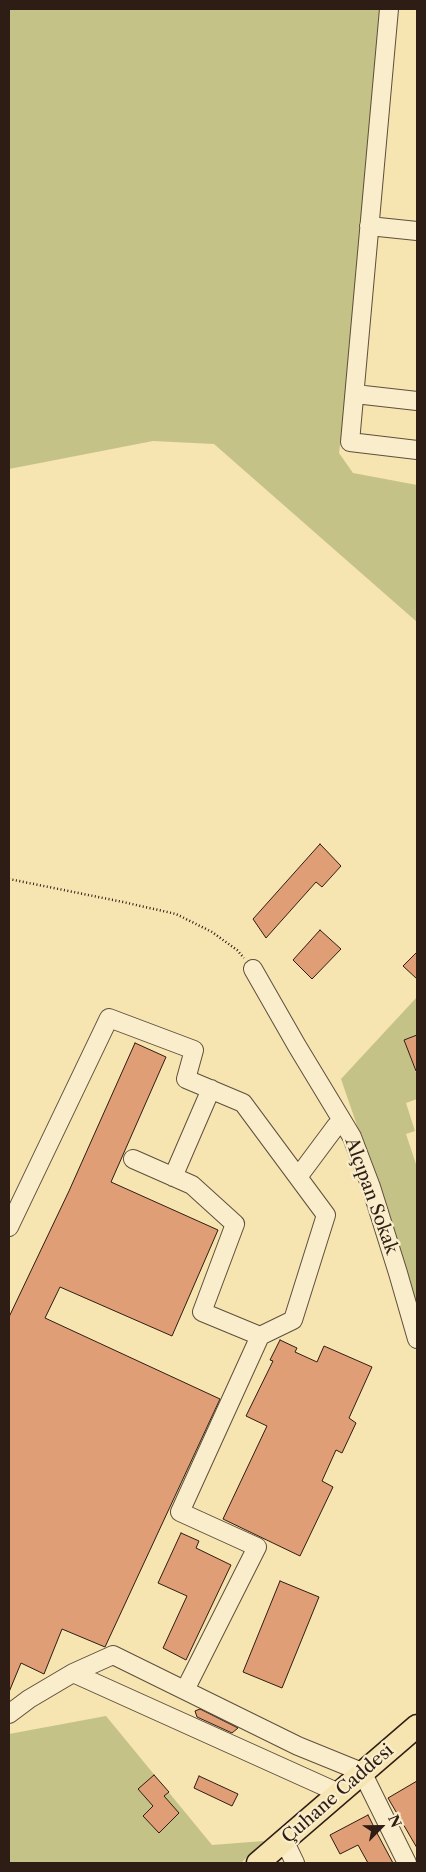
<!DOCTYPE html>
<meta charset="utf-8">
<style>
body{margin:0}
#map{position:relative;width:426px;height:1872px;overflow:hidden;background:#f6e4b1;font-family:"Libre Caslon Text",serif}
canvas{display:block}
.frame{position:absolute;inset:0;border:10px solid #2d1d15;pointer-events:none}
.north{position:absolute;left:356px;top:1802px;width:50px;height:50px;-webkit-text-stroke:4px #f9edcc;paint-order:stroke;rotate:67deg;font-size:14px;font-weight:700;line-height:20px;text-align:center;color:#2d1d15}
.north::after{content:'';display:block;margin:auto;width:18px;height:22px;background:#2d1d15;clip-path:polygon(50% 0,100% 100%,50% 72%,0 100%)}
</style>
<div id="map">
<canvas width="426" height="1872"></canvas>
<div class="frame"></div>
<div class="north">N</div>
</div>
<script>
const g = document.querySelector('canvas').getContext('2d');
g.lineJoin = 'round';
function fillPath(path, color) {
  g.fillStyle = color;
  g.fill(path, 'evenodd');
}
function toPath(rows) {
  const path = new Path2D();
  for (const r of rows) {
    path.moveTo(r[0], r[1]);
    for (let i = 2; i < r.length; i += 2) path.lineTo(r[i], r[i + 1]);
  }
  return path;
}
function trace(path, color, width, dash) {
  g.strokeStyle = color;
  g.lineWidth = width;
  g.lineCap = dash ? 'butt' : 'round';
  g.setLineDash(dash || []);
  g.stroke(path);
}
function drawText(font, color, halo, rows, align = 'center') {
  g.font = font + ' "Libre Caslon Text",serif';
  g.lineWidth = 4.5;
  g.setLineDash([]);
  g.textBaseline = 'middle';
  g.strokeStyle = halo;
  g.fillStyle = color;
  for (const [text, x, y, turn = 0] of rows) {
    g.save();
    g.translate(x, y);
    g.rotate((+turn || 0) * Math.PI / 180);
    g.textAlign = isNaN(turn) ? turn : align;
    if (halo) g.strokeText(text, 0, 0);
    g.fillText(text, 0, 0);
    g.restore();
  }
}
const green = toPath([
 [9,9,382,9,351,359,339,453,353,473,417,485,417,622,214,444,153,441,9,469],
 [417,997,417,1035,404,1040,417,1075,417,1099,406,1103,415,1131,406,1134,417,1167,417,1310,381,1195,341,1079],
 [106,1716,212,1845,264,1841,241,1863,9,1863,9,1734]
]);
const building = toPath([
 [320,844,341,866,322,887,316,882,266,938,253,919,320,844],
 [320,930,341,949,312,979,293,960,320,930],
 [417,952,417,979,403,966,417,952],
 [417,1035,417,1071,416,1071,404,1040,417,1035],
 [135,1043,166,1057,111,1182,218,1230,172,1336,60,1287,45,1318,220,1399,105,1647,62,1629,44,1674,21,1663,9,1692,9,1317,69,1191,135,1043],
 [280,1340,297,1348,295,1352,317,1362,324,1346,372,1367,349,1418,356,1423,342,1453,336,1450,322,1481,333,1487,300,1556,223,1519,267,1426,246,1416,273,1361,270,1360,280,1340],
 [181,1533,199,1541,196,1548,231,1565,186,1660,163,1648,187,1596,158,1583,181,1533],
 [280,1581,319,1597,282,1688,243,1672,280,1581],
 [200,1709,238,1728,232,1733,197,1717,195,1711,200,1709],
 [154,1775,169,1792,164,1796,179,1813,159,1833,143,1816,153,1806,138,1789,154,1775],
 [199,1776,238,1794,232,1806,194,1788,199,1776],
 [417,1781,417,1848,388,1798,417,1781],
 [368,1815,378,1835,393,1863,368,1863,358,1845,340,1854,330,1835,368,1815]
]);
const path = toPath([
 [9,879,123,902,176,914,212,932,237,950,244,958]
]);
const minor = toPath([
 [389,9,350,442,417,450],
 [369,226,417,231],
 [355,394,417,401],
 [253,969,297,1046,343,1122],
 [133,1159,192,1185,235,1224,202,1312,260,1336,180,1512,257,1547,185,1690],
 [173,1177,211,1089],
 [298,1177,336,1126,343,1122,352,1137,371,1187,398,1273,417,1339],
 [9,1227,109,1018,194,1050,186,1079,243,1103,326,1215,293,1320,260,1336],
 [73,1673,339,1793],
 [9,1714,29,1699,73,1673,113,1655,298,1746,362,1772,407,1863],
 [284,1840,295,1863]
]);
const major = toPath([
 [258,1863,417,1726]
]);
const streetNames = [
 ["Alçıpan Sokak",371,1196,70],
 ["Çuhane Caddesi",338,1794,-41]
];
fillPath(green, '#c4c287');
fillPath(building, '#df9e75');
trace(building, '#2d1d15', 1);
trace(minor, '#5f4f3c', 20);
trace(major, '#2d1d15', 25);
trace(path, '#2d1d15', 2.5, [1, 2.5]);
trace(minor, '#f9edcc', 18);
trace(major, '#f6e4b1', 22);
drawText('18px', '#2d1d15', '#f9edcc', streetNames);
</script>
